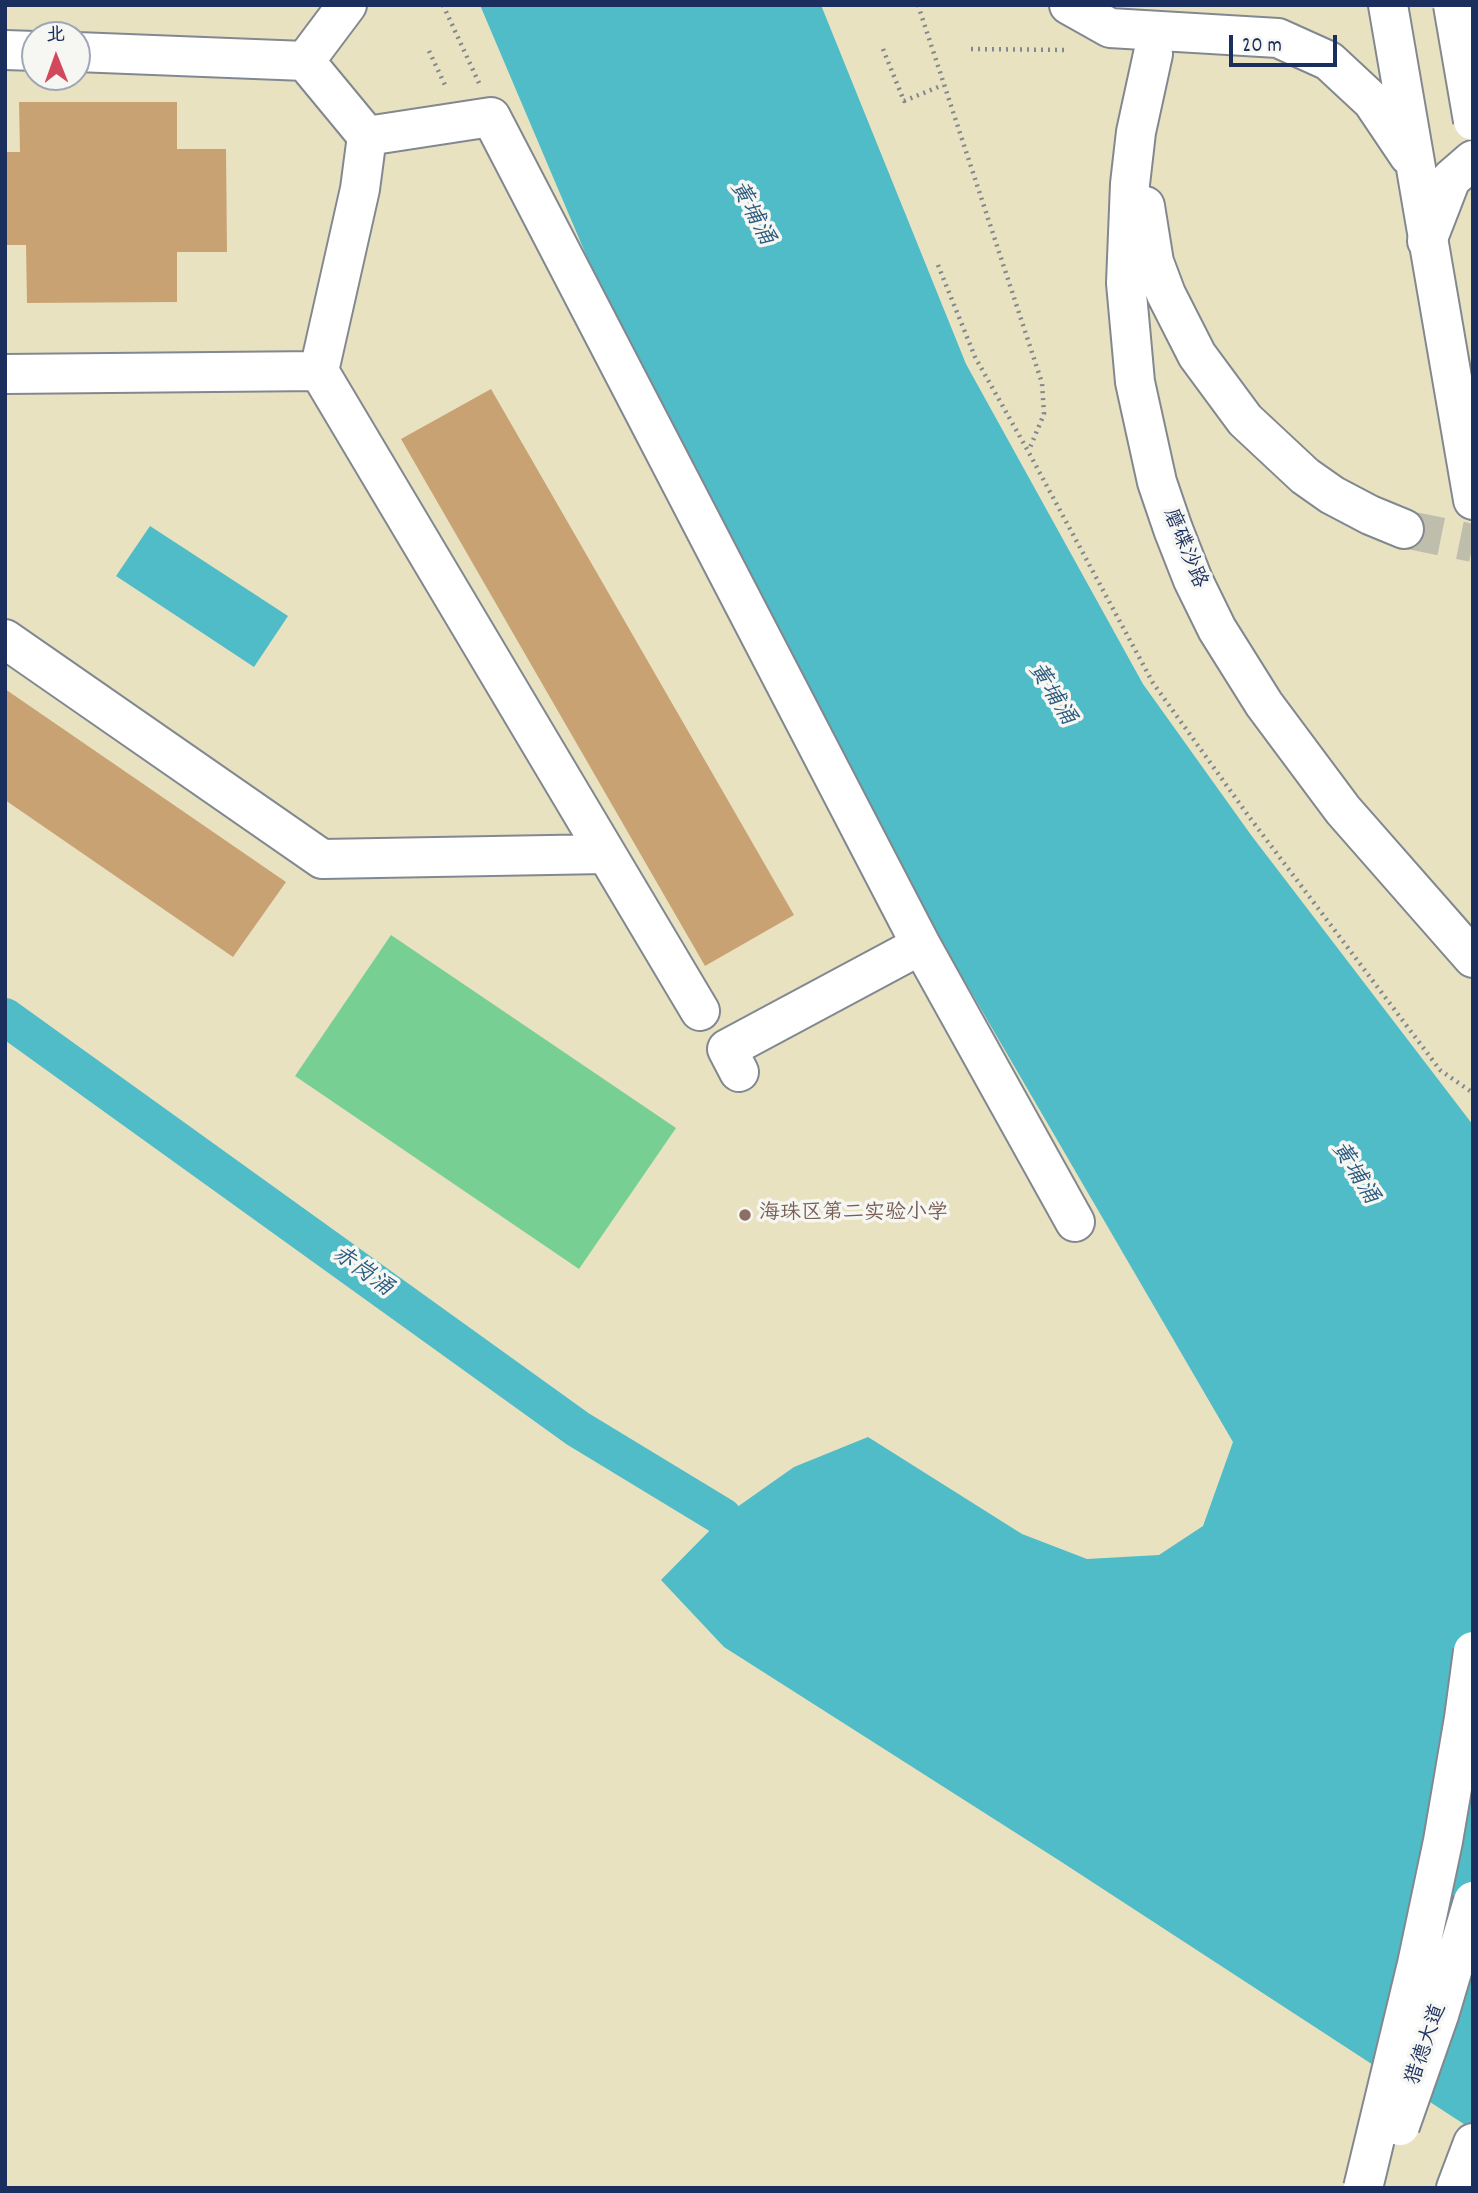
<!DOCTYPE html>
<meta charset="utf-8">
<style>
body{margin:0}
#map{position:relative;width:1478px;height:2193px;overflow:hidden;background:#e8e2c1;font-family:Dekko,"LXGW WenKai TC",sans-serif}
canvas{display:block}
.frame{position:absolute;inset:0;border:7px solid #1b2f5e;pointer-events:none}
.north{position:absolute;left:21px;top:21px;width:70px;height:70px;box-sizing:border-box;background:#f6f6f2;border:2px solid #9ea6b7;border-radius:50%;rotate:359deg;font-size:19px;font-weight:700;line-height:28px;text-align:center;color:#1b2f5e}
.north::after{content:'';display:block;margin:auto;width:24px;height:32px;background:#d1495b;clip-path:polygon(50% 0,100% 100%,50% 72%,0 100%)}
.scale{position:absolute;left:1229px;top:35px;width:108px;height:32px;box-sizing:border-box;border:4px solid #1b2f5e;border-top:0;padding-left:9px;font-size:21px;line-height:24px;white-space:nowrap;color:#1b2f5e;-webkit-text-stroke:5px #f6f6f2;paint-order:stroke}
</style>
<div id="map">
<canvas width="1478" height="2193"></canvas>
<div class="frame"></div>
<div class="north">北</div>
<div class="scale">20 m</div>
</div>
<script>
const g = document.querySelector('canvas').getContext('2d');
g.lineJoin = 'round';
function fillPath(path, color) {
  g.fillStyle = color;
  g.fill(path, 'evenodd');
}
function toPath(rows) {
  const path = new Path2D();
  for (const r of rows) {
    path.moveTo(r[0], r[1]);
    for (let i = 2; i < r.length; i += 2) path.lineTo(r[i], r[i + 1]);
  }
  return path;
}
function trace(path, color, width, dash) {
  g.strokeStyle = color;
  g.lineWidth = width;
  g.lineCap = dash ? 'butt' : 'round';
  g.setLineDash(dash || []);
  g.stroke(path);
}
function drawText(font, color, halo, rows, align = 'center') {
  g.font = font + ' Dekko,"LXGW WenKai TC",sans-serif';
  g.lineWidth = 7;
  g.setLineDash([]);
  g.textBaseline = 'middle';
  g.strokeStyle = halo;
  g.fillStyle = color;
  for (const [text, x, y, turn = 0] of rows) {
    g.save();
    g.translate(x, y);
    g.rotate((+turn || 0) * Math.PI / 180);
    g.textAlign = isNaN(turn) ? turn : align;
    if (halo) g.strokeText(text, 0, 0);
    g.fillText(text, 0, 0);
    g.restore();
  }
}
const green = toPath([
 [391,935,676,1128,579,1269,295,1076]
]);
const water = toPath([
 [480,5,821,5,966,364,1143,684,1251,835,1473,1125,1473,2130,1060,1861,724,1647,661,1580,723,1517,794,1467,868,1437,1022,1534,1087,1559,1159,1555,1203,1526,1233,1442,946,949,609,309],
 [150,526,288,616,254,667,116,576]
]);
const canal = toPath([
 [5,1017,578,1429,723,1517]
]);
const building = toPath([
 [19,102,177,102,177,149,226,149,227,252,177,252,177,302,27,303,26,245,5,245,5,152,20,152],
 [491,389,794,915,705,966,401,439],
 [5,689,286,882,233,957,5,800]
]);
const minorTunnel = toPath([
 [1153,54,1168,5],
 [1404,529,1473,543]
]);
const path = toPath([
 [443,5,479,83],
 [918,5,1042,383,1044,414,1029,450],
 [883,49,904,101,943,85],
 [971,49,1068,50],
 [429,51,445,85],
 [938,265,975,357,1028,451,1153,683,1250,818,1440,1070,1473,1093]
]);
const minor = toPath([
 [5,50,35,51],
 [77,52,305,61,347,5],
 [1153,54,1136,132,1130,184,1126,283,1135,382,1157,482,1173,529,1193,580,1217,629,1264,704,1343,810,1473,958],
 [305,61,367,136,360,189,319,371,700,1011],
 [367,136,491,117,921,945,727,1049,739,1072],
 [1145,206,1154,262,1166,294,1197,355,1245,420,1305,476,1332,495,1370,515,1404,529],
 [1427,241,1451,179,1473,160],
 [5,374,319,371],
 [5,639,322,859,606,854],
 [921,945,1075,1222]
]);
const highway = toPath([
 [1069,5,1110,28,1278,38,1329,61,1372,101,1409,156],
 [1388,5,1473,500],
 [1456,2188,1473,2143]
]);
const highwayBridge = toPath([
 [1453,5,1473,121],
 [1400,2126,1439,2015,1473,1901],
 [1363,2188,1417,1964,1443,1841,1464,1718,1473,1651]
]);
const markers = [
 [745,1215,7,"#8d6e63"]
];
const streetNames = [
 ["磨碟沙路",1183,549,68],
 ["猎德大道",1428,2045,-71]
];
const educationNames = [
 ["海珠区第二实验小学",759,1215]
];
const waterNames = [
 ["黄埔涌",750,214,62],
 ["黄埔涌",1050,695,58],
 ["黄埔涌",1353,1174,58],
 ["赤岗涌",361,1273,36]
];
fillPath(green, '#78cf94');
fillPath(water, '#4fbcc7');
trace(canal, '#4fbcc7', 38);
fillPath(building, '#c9a274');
trace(minorTunnel, '#bfbead', 38, [38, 19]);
trace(minor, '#828890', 42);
trace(highway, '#828890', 42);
trace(path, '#828890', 4.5, [2, 5]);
trace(minor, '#fff', 38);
trace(highway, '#fff', 38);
trace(highwayBridge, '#828890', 42, []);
trace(highwayBridge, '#fff', 38);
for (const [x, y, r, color] of markers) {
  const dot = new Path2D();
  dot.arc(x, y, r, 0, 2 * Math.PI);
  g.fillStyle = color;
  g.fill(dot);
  trace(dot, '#f6f6f2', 2.5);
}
drawText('21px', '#1b2f5e', '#f6f6f2', streetNames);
drawText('21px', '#785e54', '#f6f6f2', educationNames, 'left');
drawText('italic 23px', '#2b597e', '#f6f6f2', waterNames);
</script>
